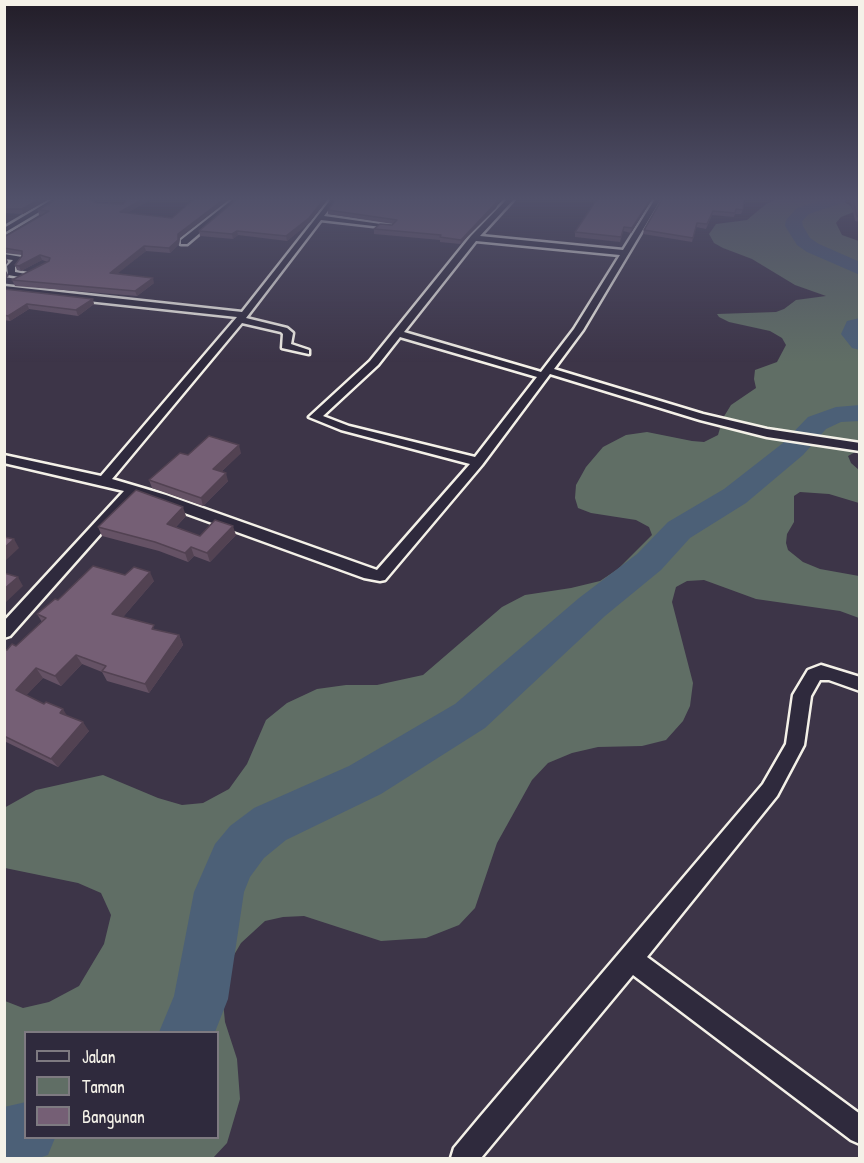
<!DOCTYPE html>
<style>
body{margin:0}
#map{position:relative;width:864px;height:1163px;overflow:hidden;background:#3d3548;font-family:"Patrick Hand",sans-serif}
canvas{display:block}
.frame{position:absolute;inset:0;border:6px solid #f4f1e8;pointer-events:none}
.legend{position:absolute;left:24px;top:1031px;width:195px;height:108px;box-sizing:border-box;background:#2f2a3d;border:2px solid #7e7a81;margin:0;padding:8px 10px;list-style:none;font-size:18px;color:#f4f1e8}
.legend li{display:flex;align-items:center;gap:12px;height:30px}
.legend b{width:30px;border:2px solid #7e7a81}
</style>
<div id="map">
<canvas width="864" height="1163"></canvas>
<div class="frame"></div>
<ul class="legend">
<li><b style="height:8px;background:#2f2a3d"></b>Jalan</li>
<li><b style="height:16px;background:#606e65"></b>Taman</li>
<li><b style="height:16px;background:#755f75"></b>Bangunan</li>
</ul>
</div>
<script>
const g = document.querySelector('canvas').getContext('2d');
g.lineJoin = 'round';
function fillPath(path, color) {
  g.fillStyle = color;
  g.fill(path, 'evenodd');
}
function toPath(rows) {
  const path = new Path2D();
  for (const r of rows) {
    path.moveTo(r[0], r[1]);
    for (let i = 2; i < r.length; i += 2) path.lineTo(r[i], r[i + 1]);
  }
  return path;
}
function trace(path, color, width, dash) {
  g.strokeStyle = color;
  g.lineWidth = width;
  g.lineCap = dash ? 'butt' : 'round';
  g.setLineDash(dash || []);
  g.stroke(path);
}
const green = toPath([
 [776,199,845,199,843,201,851,206,854,212,841,217,836,223,842,235,859,241,859,450,848,456,851,463,859,470,859,503,829,494,800,492,794,496,794,522,787,534,786,543,788,550,803,562,820,569,859,576,859,618,840,611,756,599,704,580,687,581,676,587,672,602,693,683,690,706,683,721,666,740,642,746,598,747,572,753,548,763,532,780,497,843,475,908,459,925,426,938,381,941,304,916,283,917,265,921,241,943,227,967,222,991,225,1022,237,1059,240,1099,227,1143,213,1158,5,1158,5,1001,23,1008,49,1002,79,986,104,944,111,915,101,893,78,883,5,868,4,808,36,790,103,775,158,798,182,805,203,803,229,789,247,764,266,720,287,703,317,689,346,685,377,685,423,675,502,607,525,595,571,588,600,581,618,569,652,535,649,527,636,520,591,513,578,508,575,498,576,485,586,467,603,447,626,435,647,432,692,441,704,442,718,435,723,418,731,405,756,388,754,379,755,370,777,362,786,345,782,338,770,331,729,322,719,317,717,314,776,312,784,309,796,300,826,296,795,285,752,259,723,248,714,243,709,234,716,224,747,220,766,204],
 [26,1032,218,1032,218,1138,26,1138]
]);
const river = toPath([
 [824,199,847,199,845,202,809,214,802,221,803,226,810,238,819,244,860,262,860,275,807,252,797,245,785,226,786,220,797,208,824,199],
 [860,318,860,350,852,348,841,334,847,321,860,318],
 [860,405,860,421,841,422,826,429,803,455,746,503,690,538,661,570,605,616,485,728,381,794,286,840,264,858,250,877,244,892,228,999,215,1032,159,1032,174,996,194,892,215,844,230,826,254,808,349,766,455,704,579,598,637,554,668,522,724,489,783,443,808,417,836,407,860,405],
 [26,1102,26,1138,55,1138,48,1155,39,1158,4,1158,4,1107,26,1102]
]);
const minor = toPath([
 [53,199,61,199,4,233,4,228,53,199],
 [233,199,240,199,187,244,181,244,181,240,233,199],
 [331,199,337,199,324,216,395,226,391,228,321,220,246,318,287,328,293,333,291,344,309,350,309,354,282,348,283,334,281,332,242,323,112,479,166,495,377,570,470,464,341,430,309,417,370,361,471,236,507,199,514,199,480,236,623,250,655,199,661,199,583,330,554,369,703,414,767,429,860,443,860,451,767,437,700,420,550,374,482,465,385,580,380,581,364,578,135,495,10,636,4,638,4,621,124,491,4,463,4,455,101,476,237,317,4,292,4,286,242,312,331,199],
 [476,241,620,255,574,329,541,372,404,332,476,241],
 [400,337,537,377,475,457,349,426,323,416,378,365,400,337],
 [4,254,22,257,22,261,15,267,15,272,26,274,26,278,8,275,7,266,13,260,4,259,4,254],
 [821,665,860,677,860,691,829,680,820,680,811,696,804,745,777,796,647,957,860,1114,860,1144,851,1140,633,975,481,1158,451,1158,454,1148,479,1118,763,784,786,744,793,695,808,670,821,665]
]);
const wall = toPath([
 [4,199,49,199,23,214,4,213],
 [111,199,152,199,127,213,180,238,179,244,170,253,146,251,117,273,154,283,137,296,15,286,12,280,48,262,42,260,21,271,17,270,15,265,22,255,4,253,4,237,42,215,39,215,38,210,97,203,123,204,126,201,124,200],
 [237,199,328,199,310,222,287,241,238,235,233,239,200,236,199,231],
 [336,199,500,199,496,208,460,244,440,242,440,240,374,234,374,229,392,225,393,224,328,214,328,210],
 [561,199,652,199,631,233,623,231,620,242,575,237,575,232,596,201],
 [662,199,743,210,741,214,735,214,734,217,712,215,706,229,696,227,692,242,643,234,644,230],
 [850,199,860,199,860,222,855,221],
 [4,289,94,304,78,316,29,309,10,321,4,320],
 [241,453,221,472,228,481,203,506,152,488,149,480,188,455],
 [186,516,176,527,200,536,236,535,210,562,194,556,188,562,159,551,102,536,98,527],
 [125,575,154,581,123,617,157,630,179,635,183,645,149,693,107,681,102,672,82,664,61,686,43,678,26,695,67,716,89,731,58,767,4,741,4,649,7,650,16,646,42,622,37,614,58,600]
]);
const shadedWall = toPath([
 [40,199,49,199,23,214,22,209],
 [143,199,152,199,121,216,120,212],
 [224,199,230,199,180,238,179,244,170,253,169,248,178,234],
 [324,199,328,199,310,222,287,241,286,236],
 [498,199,500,199,496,208,460,244,461,240],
 [651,199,652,199,631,233,632,228],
 [237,231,238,235,233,239,232,234],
 [144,246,146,251,112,278,110,273],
 [40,255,42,260,21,271,19,266],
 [6,257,8,262,5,266,5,272,6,271,9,276,4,279,4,259],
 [153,278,154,283,137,296,135,291],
 [93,299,94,304,78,316,76,310],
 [27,304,29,309,10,321,8,316],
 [239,445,241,453,215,478,213,469],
 [226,473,228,481,203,506,201,498],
 [183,507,186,516,170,533,167,524],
 [233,526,236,535,210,562,207,553],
 [14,539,19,548,4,562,4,548],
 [191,547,194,556,188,562,185,553],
 [150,572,154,581,117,624,112,614],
 [18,577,23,586,4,604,4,589],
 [179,635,183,645,149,693,145,684],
 [76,655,82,664,61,686,55,676],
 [36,668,43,678,23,699,16,690],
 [63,709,69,719,60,713],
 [83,722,89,731,58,767,51,759]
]);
const building = toPath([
 [4,199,40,199,22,209,4,209,4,199],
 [57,199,88,199,97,203,123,204,128,199,143,199,120,212,172,218,194,199,224,199,178,234,178,240,169,248,144,246,110,273,153,278,135,291,12,280,49,261,50,258,40,255,19,266,15,265,22,256,22,251,4,248,4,237,49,211,38,210,57,199],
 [237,199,324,199,309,218,286,236,237,231,232,234,199,231,237,199],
 [336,199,498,199,496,203,461,240,440,237,441,235,374,229,380,224,392,225,397,220,328,210,336,199],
 [597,199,651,199,632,228,624,227,621,237,575,232,597,199],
 [662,199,744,199,743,210,736,209,735,213,713,211,707,224,697,223,693,238,644,230,662,199],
 [853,199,860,199,860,217,857,216,853,199],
 [4,289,93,299,76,310,27,304,8,316,4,315,4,289],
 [209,436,239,445,213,469,226,473,201,498,149,480,180,453,188,455,209,436],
 [136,490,183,507,167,524,200,536,215,520,233,526,207,553,191,547,185,553,155,542,98,527,136,490],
 [4,537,14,539,4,548,4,537],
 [93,566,125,575,134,567,150,572,112,614,154,625,152,629,179,635,145,684,102,671,106,666,76,655,55,676,36,668,16,690,44,704,46,702,63,709,60,713,83,722,51,759,4,736,4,649,7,650,12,644,16,646,46,618,37,614,55,599,58,600,93,566],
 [4,573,18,577,4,589,4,573]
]);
fillPath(green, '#606e65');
fillPath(river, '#4c6077');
trace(minor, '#f4f1e8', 5);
fillPath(minor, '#2f2a3d');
fillPath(wall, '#655265');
fillPath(shadedWall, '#524252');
fillPath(building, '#755f75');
trace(building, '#524252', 1.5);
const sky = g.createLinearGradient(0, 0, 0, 362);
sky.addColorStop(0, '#221d28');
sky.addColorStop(0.55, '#51516a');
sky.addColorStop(1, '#51516a00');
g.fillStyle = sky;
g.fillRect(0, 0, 864, 362);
</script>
